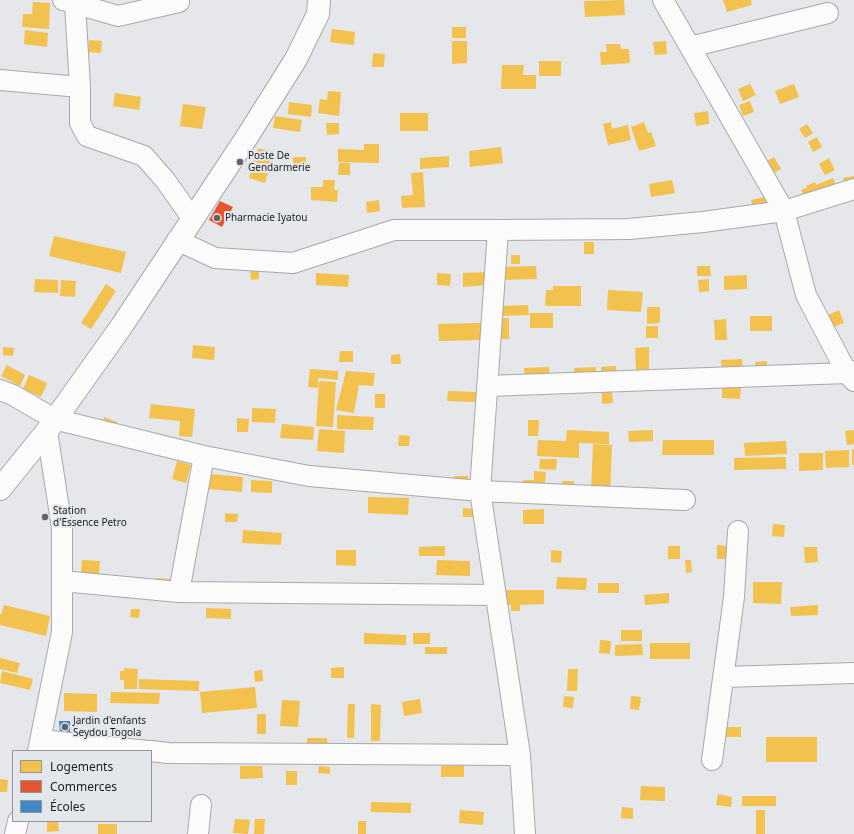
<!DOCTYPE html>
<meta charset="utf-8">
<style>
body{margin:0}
#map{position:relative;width:854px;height:834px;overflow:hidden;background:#e5e7ea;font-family:"Noto Sans",sans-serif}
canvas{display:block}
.legend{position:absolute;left:12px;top:750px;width:140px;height:72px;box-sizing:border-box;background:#e3e7ec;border:1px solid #93969a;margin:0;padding:5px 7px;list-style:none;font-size:12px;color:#1b1d1f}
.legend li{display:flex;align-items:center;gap:8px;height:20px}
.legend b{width:20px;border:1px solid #93969a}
</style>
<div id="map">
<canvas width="854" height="834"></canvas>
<ul class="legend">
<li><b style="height:11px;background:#f2c14e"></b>Logements</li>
<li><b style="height:11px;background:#e4572e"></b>Commerces</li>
<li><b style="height:11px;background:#3f88c5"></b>Écoles</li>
</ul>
</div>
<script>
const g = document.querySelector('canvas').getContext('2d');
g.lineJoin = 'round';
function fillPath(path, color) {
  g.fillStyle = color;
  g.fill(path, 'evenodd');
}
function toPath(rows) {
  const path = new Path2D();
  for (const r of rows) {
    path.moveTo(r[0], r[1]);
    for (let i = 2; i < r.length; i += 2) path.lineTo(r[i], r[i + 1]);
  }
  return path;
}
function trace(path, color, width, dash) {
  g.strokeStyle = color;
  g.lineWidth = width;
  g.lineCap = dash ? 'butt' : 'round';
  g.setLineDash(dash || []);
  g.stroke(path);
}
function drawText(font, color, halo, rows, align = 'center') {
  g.font = font + ' "Noto Sans",sans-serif';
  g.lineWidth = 4;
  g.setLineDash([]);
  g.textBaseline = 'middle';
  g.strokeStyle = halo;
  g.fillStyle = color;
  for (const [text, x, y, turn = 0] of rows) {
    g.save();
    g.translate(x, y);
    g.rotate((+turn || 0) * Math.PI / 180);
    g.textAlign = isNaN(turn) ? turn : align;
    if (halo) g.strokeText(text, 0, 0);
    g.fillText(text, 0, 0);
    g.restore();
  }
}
const homes = toPath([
 [624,0,625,15,585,17,584,1],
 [723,0,751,0,752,5,727,12],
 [33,2,50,3,49,29,22,27,23,14,32,14],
 [452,27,466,27,466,38,452,38],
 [332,29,355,32,354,45,330,42],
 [25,30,48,33,47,47,24,44],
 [89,40,102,41,101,53,88,52],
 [452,41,467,41,467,63,452,64],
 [666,41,667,54,655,55,653,42],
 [606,44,620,44,621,49,629,49,630,63,601,65,600,52,607,52],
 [373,53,385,54,384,67,372,67],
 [539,61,561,61,561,76,539,76],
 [502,65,524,65,523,75,536,75,536,89,501,89],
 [750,84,756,95,743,101,738,89],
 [794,84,799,97,780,104,775,91],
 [328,91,341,92,339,116,318,113,320,99,327,100],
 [115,93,141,97,139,110,113,106],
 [750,101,754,112,743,116,739,105],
 [289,102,312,105,311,117,288,114],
 [183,104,206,107,202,129,180,126],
 [708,111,709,124,696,126,694,113],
 [400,113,428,113,428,131,400,131],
 [275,116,302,120,300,132,273,128],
 [611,122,612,129,628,125,631,140,608,145,603,124],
 [644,122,648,133,651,132,656,146,639,151,631,127],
 [326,123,339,123,339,134,327,135],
 [807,124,813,133,805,138,799,129],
 [817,137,822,147,813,152,808,142],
 [364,144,379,144,379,163,338,162,338,149,364,150],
 [501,147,503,163,470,167,469,151],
 [258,148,274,152,265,183,249,178],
 [449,156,449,167,420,169,420,158],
 [293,157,306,157,306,169,293,169],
 [774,157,781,169,772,174,765,162],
 [829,158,835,170,825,175,819,164],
 [339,163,350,163,350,175,338,175],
 [423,172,425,207,402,208,401,196,413,195,411,173],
 [854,176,854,187,846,189,843,178],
 [833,178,838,191,807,203,801,190,807,188,806,186,815,182,816,185],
 [323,180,335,180,334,190,338,190,337,202,311,200,311,187,323,187],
 [672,180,675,193,651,197,649,184],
 [765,197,768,208,754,212,751,200],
 [379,200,380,211,367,213,366,202],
 [54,236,126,252,121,273,49,256],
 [584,242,594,242,594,254,584,254],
 [511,255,520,255,520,264,511,264],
 [536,266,537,279,500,280,500,267],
 [697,266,710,266,711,276,697,276],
 [250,270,259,270,259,279,251,280],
 [486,272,487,285,463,287,463,273],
 [316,273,349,275,348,287,316,285],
 [437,273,451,274,450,286,437,285],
 [747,275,747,289,724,290,724,276],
 [35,279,58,280,58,293,34,292],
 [709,279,709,291,699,292,698,280],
 [61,280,76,281,75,297,60,296],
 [106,284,116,291,91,329,81,323],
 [553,286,581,286,581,306,545,306,546,290,553,290],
 [608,290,643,292,641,312,607,310],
 [528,305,529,315,498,316,498,306],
 [647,307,660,307,660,323,647,324],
 [839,310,844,323,833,327,828,315],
 [530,313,553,313,553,328,530,328],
 [750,316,772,316,772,331,750,331],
 [492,318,509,318,509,339,492,339],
 [726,319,727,340,715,340,714,320],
 [482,323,482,340,439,341,438,324],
 [646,326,658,326,658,338,646,338],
 [193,345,215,347,214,360,192,358],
 [3,347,14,348,13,356,3,355],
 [649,347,649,369,636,370,635,348],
 [340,351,353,351,353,362,339,362],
 [400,354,401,364,391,364,391,355],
 [742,359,743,376,722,377,721,360],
 [767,361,767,373,755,374,755,362],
 [7,365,25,375,20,386,1,376],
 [616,366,617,377,602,378,601,367],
 [549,367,550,382,525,383,524,368],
 [596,367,597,380,575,382,574,368],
 [310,369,338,371,338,380,318,378,318,388,308,387],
 [346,371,375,373,373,386,359,385,354,413,336,410],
 [29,375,47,383,41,397,23,389],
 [319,381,336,382,333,427,316,426],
 [722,387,741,387,740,399,722,398],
 [448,391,476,392,476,402,447,401],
 [612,392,613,403,602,404,602,393],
 [375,394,385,394,385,408,375,408],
 [151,404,195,409,192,437,179,436,180,421,149,418],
 [252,408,276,409,275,423,252,422],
 [337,415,374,417,373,430,337,429],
 [104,417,117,422,114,431,101,427],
 [237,418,249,419,248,432,237,432],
 [528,420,539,420,538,436,528,436],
 [282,424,314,427,313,440,280,438],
 [319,429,345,431,344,453,317,451],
 [567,430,609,432,609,444,579,443,579,458,537,456,538,440,566,441],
 [653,430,653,441,629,442,628,431],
 [854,430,854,444,847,445,845,431],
 [399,435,410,436,409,446,398,446],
 [663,440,714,440,714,455,662,455],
 [786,441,787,454,745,456,744,443],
 [593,444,612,445,610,494,591,493],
 [852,449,854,449,854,465,852,465],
 [849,450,849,467,826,468,825,451],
 [799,453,823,453,823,470,799,471],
 [786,457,786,469,734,470,734,458],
 [540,459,557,459,556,470,539,469],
 [177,461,191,465,186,483,172,479],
 [534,471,546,472,544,493,523,492,523,480,534,480],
 [210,474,243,477,242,492,209,489],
 [454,476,468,476,468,487,454,487],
 [251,480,272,481,272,493,251,492],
 [562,481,574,481,574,492,562,492],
 [368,497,409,498,408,515,368,513],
 [463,508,473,509,473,517,463,517],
 [544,509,544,524,523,524,523,510],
 [225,513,238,514,237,522,225,522],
 [773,524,785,525,784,537,772,536],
 [243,530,282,533,281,545,242,543],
 [717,545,728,546,728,559,717,559],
 [445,546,445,556,419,556,419,547],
 [668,546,680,546,680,559,668,559],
 [804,547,817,547,818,562,805,563],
 [336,550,356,550,356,566,336,565],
 [551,550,562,551,561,563,551,562],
 [82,560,100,561,98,588,80,586],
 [437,560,470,561,470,576,436,575],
 [685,560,691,560,692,572,686,573],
 [557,577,587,578,586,590,556,589],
 [156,578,170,579,170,588,156,588],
 [753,582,782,582,781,604,753,603],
 [598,583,619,583,619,593,598,593],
 [503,590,544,590,544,604,520,605,520,611,511,611,511,605,503,605],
 [669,593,669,603,645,605,644,595],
 [4,605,50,616,46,636,0,625,0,614,1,615],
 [818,605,818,615,791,616,790,607],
 [206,608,231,609,231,619,206,618],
 [131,609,140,609,139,618,130,617],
 [621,630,642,630,642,641,621,641],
 [364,633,406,635,406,645,364,644],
 [413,633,430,633,430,644,413,644],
 [600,640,611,641,610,654,599,653],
 [650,643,690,643,690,659,650,659],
 [642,644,643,655,615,656,615,645],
 [425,647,447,647,447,654,425,654],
 [0,658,20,663,17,673,0,669],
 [344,667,344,678,331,678,331,668],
 [124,668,138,669,137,689,124,689,124,680,120,680,120,671,124,671],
 [568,669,578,669,577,691,567,691],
 [262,670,263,681,255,682,254,671],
 [2,671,33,679,30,690,0,683],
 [139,679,199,681,199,691,139,689],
 [255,687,257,708,202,713,200,692],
 [111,692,160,693,159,704,110,703],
 [64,693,97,694,97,712,64,711],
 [564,696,574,697,573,708,563,707],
 [631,696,641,697,639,710,630,709],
 [420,699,422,713,404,716,402,702],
 [282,700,300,701,298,727,280,726],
 [348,704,355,704,354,738,347,738],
 [371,704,381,705,380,741,371,741],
 [257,714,266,714,266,734,257,734],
 [724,727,741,727,741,737,724,737],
 [766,737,817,737,817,762,766,762],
 [307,738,327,738,328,750,307,750],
 [464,765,464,777,441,777,441,766],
 [240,766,262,766,263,778,240,779],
 [319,766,330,767,330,774,318,773],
 [286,771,297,771,297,785,286,785],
 [0,779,8,780,7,792,0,792],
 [641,786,665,787,665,801,640,800],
 [718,794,732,797,731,807,716,805],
 [742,796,776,796,776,806,742,806],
 [371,802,411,803,411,813,371,812],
 [622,807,633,808,633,819,621,818],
 [460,810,484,812,483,825,459,823],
 [756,810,765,810,765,834,756,834],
 [235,819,250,820,248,834,233,833],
 [255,819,265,819,264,834,254,834],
 [47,821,58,821,59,831,47,832],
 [358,821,366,821,366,834,358,834],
 [98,824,117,824,117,834,98,834]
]);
const shops = toPath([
 [220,201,233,207,222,227,209,220]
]);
const schools = toPath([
 [59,721,70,721,70,732,60,733]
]);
const street = toPath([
 [63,0,118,16,179,2],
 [663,0,784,211,806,295,847,373,854,381],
 [75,4,80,87,80,123,87,136,144,156,165,180,192,218],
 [690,47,828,13],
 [0,80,80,87],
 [498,230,629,229,703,222,784,211,854,189],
 [177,240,215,258,293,263,394,230,498,230,480,491,520,755,525,834],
 [487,386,847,373,854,371],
 [0,390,13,395,54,419,204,456,309,476,480,491,685,500],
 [62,581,179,592,495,595],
 [179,592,204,456],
 [724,677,854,673],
 [41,740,148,751],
 [38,751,62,632,62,528,47,431],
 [151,751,168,753,520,755],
 [712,760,734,597,738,531],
 [15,834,18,821],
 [198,834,201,805]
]);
const secondary = toPath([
 [0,489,47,431,121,327,247,137,296,59,318,14,319,0]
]);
const markers = [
 [240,162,4,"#626466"],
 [217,218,4,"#626466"],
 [45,517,4,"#626466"],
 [65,727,4,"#626466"]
];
const poiNames = [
 ["Poste De",248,156],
 ["Gendarmerie",248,168],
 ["Pharmacie Iyatou",225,218],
 ["Station",53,511],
 ["d'Essence Petro",53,523],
 ["Jardin d'enfants",73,721],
 ["Seydou Togola",73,733]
];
fillPath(homes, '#f2c14e');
fillPath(shops, '#e4572e');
fillPath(schools, '#3f88c5');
trace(street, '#a8a9ab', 22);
trace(secondary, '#a8a9ab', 24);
trace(street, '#fbfbfc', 20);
trace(secondary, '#fbfbfc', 22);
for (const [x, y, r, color] of markers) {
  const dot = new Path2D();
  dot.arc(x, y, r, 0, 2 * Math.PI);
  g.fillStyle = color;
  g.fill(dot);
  trace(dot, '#e3e7ec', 1.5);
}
drawText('10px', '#1b1d1f', '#e3e7ec', poiNames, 'left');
</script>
